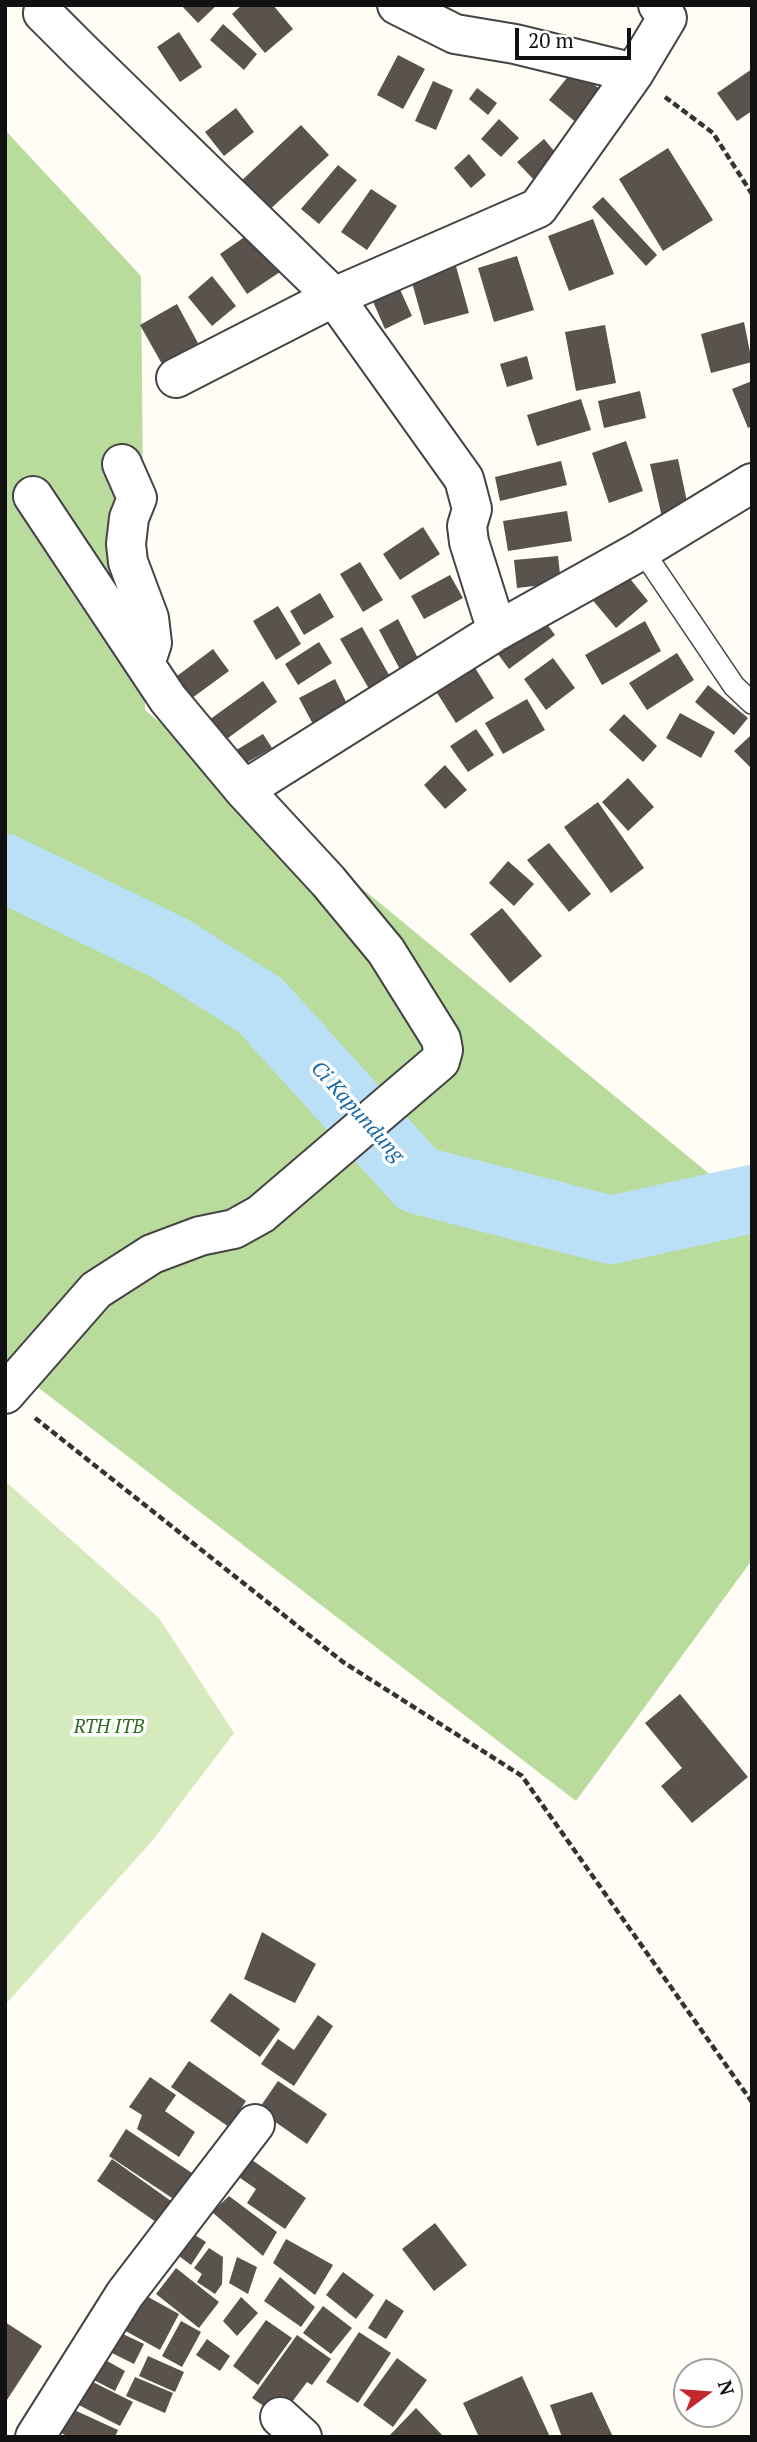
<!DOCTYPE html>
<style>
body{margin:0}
#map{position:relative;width:757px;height:2442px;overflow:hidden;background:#fffdf5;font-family:"PT Serif",serif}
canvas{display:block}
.frame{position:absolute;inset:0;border:7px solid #111;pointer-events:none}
.north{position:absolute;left:673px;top:2358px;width:70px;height:70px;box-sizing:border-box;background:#fff;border:2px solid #a0a0a0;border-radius:50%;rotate:74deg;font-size:19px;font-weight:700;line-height:28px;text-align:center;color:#111}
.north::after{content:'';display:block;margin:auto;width:24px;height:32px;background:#c4262e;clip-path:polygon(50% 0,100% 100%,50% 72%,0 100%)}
.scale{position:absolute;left:515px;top:28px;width:116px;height:32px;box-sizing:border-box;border:4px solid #111;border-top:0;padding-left:9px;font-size:21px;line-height:24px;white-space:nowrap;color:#111;-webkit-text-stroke:5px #fff;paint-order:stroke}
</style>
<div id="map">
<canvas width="757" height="2442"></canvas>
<div class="frame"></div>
<div class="north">N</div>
<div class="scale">20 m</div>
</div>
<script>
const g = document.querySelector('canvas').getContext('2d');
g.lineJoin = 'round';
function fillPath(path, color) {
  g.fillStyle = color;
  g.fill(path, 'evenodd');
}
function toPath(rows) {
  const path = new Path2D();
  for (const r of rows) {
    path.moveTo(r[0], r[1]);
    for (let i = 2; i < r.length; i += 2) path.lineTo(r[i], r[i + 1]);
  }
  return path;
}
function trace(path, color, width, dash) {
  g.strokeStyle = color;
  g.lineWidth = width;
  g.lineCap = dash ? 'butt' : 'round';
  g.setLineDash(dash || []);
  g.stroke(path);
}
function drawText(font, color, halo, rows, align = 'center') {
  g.font = font + ' "PT Serif",serif';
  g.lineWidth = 7;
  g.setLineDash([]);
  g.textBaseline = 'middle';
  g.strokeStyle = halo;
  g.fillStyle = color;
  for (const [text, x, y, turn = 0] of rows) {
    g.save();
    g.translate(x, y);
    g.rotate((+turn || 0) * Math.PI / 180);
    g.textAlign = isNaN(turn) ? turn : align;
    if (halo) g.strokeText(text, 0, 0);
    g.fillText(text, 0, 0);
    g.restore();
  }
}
const green = toPath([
 [5,1481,159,1618,234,1733,152,1841,5,2005]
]);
const forest = toPath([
 [5,130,141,276,145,710,752,1209,752,1560,576,1801,5,1362]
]);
const river = toPath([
 [5,868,171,949,260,1005,418,1180,611,1230,752,1199]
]);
const building = toPath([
 [181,5,217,5,198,23],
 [242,5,273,5,293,29,265,53,232,14],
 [223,24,257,54,244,70,210,40],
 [179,32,202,67,180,82,157,47],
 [398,55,425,69,403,109,377,95],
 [575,68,610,98,584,129,549,100],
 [752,69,752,111,737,121,717,93],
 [433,81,453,90,436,130,415,121],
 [477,88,497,103,488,115,469,99],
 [236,108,254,132,224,156,205,132],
 [499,119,519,138,501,157,481,139],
 [301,125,329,155,266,213,239,183],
 [544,139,560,158,535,181,517,162],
 [668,148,713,220,663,251,619,179],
 [469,154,486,175,471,188,454,168],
 [338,165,357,180,319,224,301,209],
 [371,189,397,206,367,250,341,232],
 [603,197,657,255,646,266,592,207],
 [593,219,614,274,569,291,548,236],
 [256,229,283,270,247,294,220,254],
 [517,256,534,310,494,322,478,268],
 [454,259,469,313,424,325,409,272],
 [212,276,236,306,212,326,188,297],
 [398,285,412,316,385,329,371,297],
 [177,304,198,343,162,364,140,325],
 [744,322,752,362,711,373,701,334],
 [605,325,616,383,576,391,565,332],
 [527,356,533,379,507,387,500,364],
 [752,381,752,426,748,428,732,389],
 [640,391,646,418,604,428,598,401],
 [581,399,591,430,537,446,527,415],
 [626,441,643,491,609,503,592,453],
 [678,459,690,516,663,522,650,464],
 [561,461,567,485,500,501,495,477],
 [567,511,572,541,508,551,503,521],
 [423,527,440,554,400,580,383,554],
 [558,556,561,583,517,588,514,560],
 [360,562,383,600,363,612,340,574],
 [623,570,648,601,616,628,590,597],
 [450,575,463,598,424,619,411,596],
 [320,593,334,617,304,635,290,611],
 [278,606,301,644,276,660,253,621],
 [538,612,555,635,509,669,492,646],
 [398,619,423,668,404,677,379,630],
 [645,621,661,651,602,685,585,655],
 [362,627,393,682,372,694,340,639],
 [319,642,332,663,298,685,285,664],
 [213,649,229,671,188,701,173,679],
 [465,652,494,698,456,723,427,677],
 [677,653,694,680,647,710,629,683],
 [553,658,575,688,546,710,524,679],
 [335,679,350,710,315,728,299,698],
 [263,681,277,702,224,741,209,720],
 [708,685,748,718,734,735,695,702],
 [527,699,545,730,503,754,485,723],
 [680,713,715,732,701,758,666,738],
 [624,714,657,746,643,762,609,730],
 [476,729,494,755,468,772,450,746],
 [263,734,272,748,241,766,233,752],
 [750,736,752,737,752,769,734,751],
 [445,765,467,790,445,809,424,785],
 [628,778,654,807,628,831,602,802],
 [598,802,644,868,611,893,564,827],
 [549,843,591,894,569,912,527,860],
 [508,861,534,884,514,906,489,883],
 [502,908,542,956,510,983,470,934],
 [680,1694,748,1777,692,1823,661,1786,682,1768,645,1723],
 [262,1932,316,1964,295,2003,244,1979],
 [230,1993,280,2029,260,2057,210,2021],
 [318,2015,333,2026,294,2086,261,2064,278,2039,294,2050],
 [189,2061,246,2101,229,2127,171,2087],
 [150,2077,176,2095,165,2111,195,2132,179,2157,137,2129,142,2115,129,2107],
 [278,2081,327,2114,307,2144,258,2110],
 [126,2129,192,2173,175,2200,109,2156],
 [245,2155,306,2198,285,2229,247,2203,256,2189,233,2173],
 [112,2159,171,2201,156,2222,97,2181],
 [229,2196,277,2232,263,2256,212,2212],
 [435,2223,467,2265,434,2291,402,2249],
 [184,2228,206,2242,191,2265,171,2250],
 [286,2239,333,2265,315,2295,273,2263],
 [209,2248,223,2257,222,2284,215,2294,197,2282,202,2274,194,2268],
 [237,2257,257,2267,248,2294,229,2283],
 [176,2268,219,2302,199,2328,156,2294],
 [343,2272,374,2295,356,2319,326,2295],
 [280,2277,315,2307,301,2327,264,2301],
 [141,2293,179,2314,160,2350,122,2329],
 [241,2297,258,2313,237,2336,223,2321],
 [386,2299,404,2311,386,2339,368,2328],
 [323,2306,352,2328,331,2354,303,2333],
 [266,2320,292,2338,258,2385,233,2366],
 [181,2321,201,2332,182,2367,162,2356],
 [5,2322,42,2346,5,2403],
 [359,2332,391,2353,358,2403,326,2382],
 [123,2334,144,2344,134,2364,108,2351],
 [297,2335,331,2359,312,2385,307,2382,283,2414,268,2409,252,2398],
 [207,2339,230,2356,220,2371,196,2355],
 [148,2356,184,2372,175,2392,139,2376],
 [100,2357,125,2371,115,2391,90,2378],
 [397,2358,427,2380,393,2427,363,2405],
 [522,2376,550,2437,479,2437,463,2403],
 [135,2377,173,2393,165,2413,126,2396],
 [85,2378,133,2402,120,2426,65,2398],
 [592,2392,613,2437,562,2437,550,2405],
 [416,2408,444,2437,388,2437],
 [72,2409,118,2430,115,2437,69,2437,61,2433]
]);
const path = toPath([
 [665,97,713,133,752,194],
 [35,1418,343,1662,522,1776,752,2102]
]);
const lane = toPath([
 [642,550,734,686,752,703]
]);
const street = toPath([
 [45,5,43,13,81,51,334,297,464,479,472,509,467,526,469,542,497,631],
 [397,5,455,34,515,44,634,73],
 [176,378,334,297,538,208,634,73,667,18,658,5],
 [122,464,137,498,129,518,126,544,128,562,149,618,152,643,145,664],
 [244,790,497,631,642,550,752,483],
 [5,1394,96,1290,152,1254,200,1236,234,1229,261,1214,440,1061,443,1050,441,1039,386,951,328,881,244,790,168,699,33,496],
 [280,2417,302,2437],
 [35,2437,125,2294,255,2124]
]);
const parkNames = [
 ["RTH ITB",109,1728]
];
const waterNames = [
 ["Ci Kapundung",357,1112,48]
];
fillPath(green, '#d5ebbd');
fillPath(forest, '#b9dc9c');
trace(river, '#b9e0f7', 68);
fillPath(building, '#5a524d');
trace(lane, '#444', 24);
trace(street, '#444', 42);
trace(path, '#333', 4.5, [7, 3.5]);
trace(lane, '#fff', 21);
trace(street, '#fff', 38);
drawText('italic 19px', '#2f6b1f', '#fff', parkNames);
drawText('italic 21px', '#1768a6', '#fff', waterNames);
</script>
